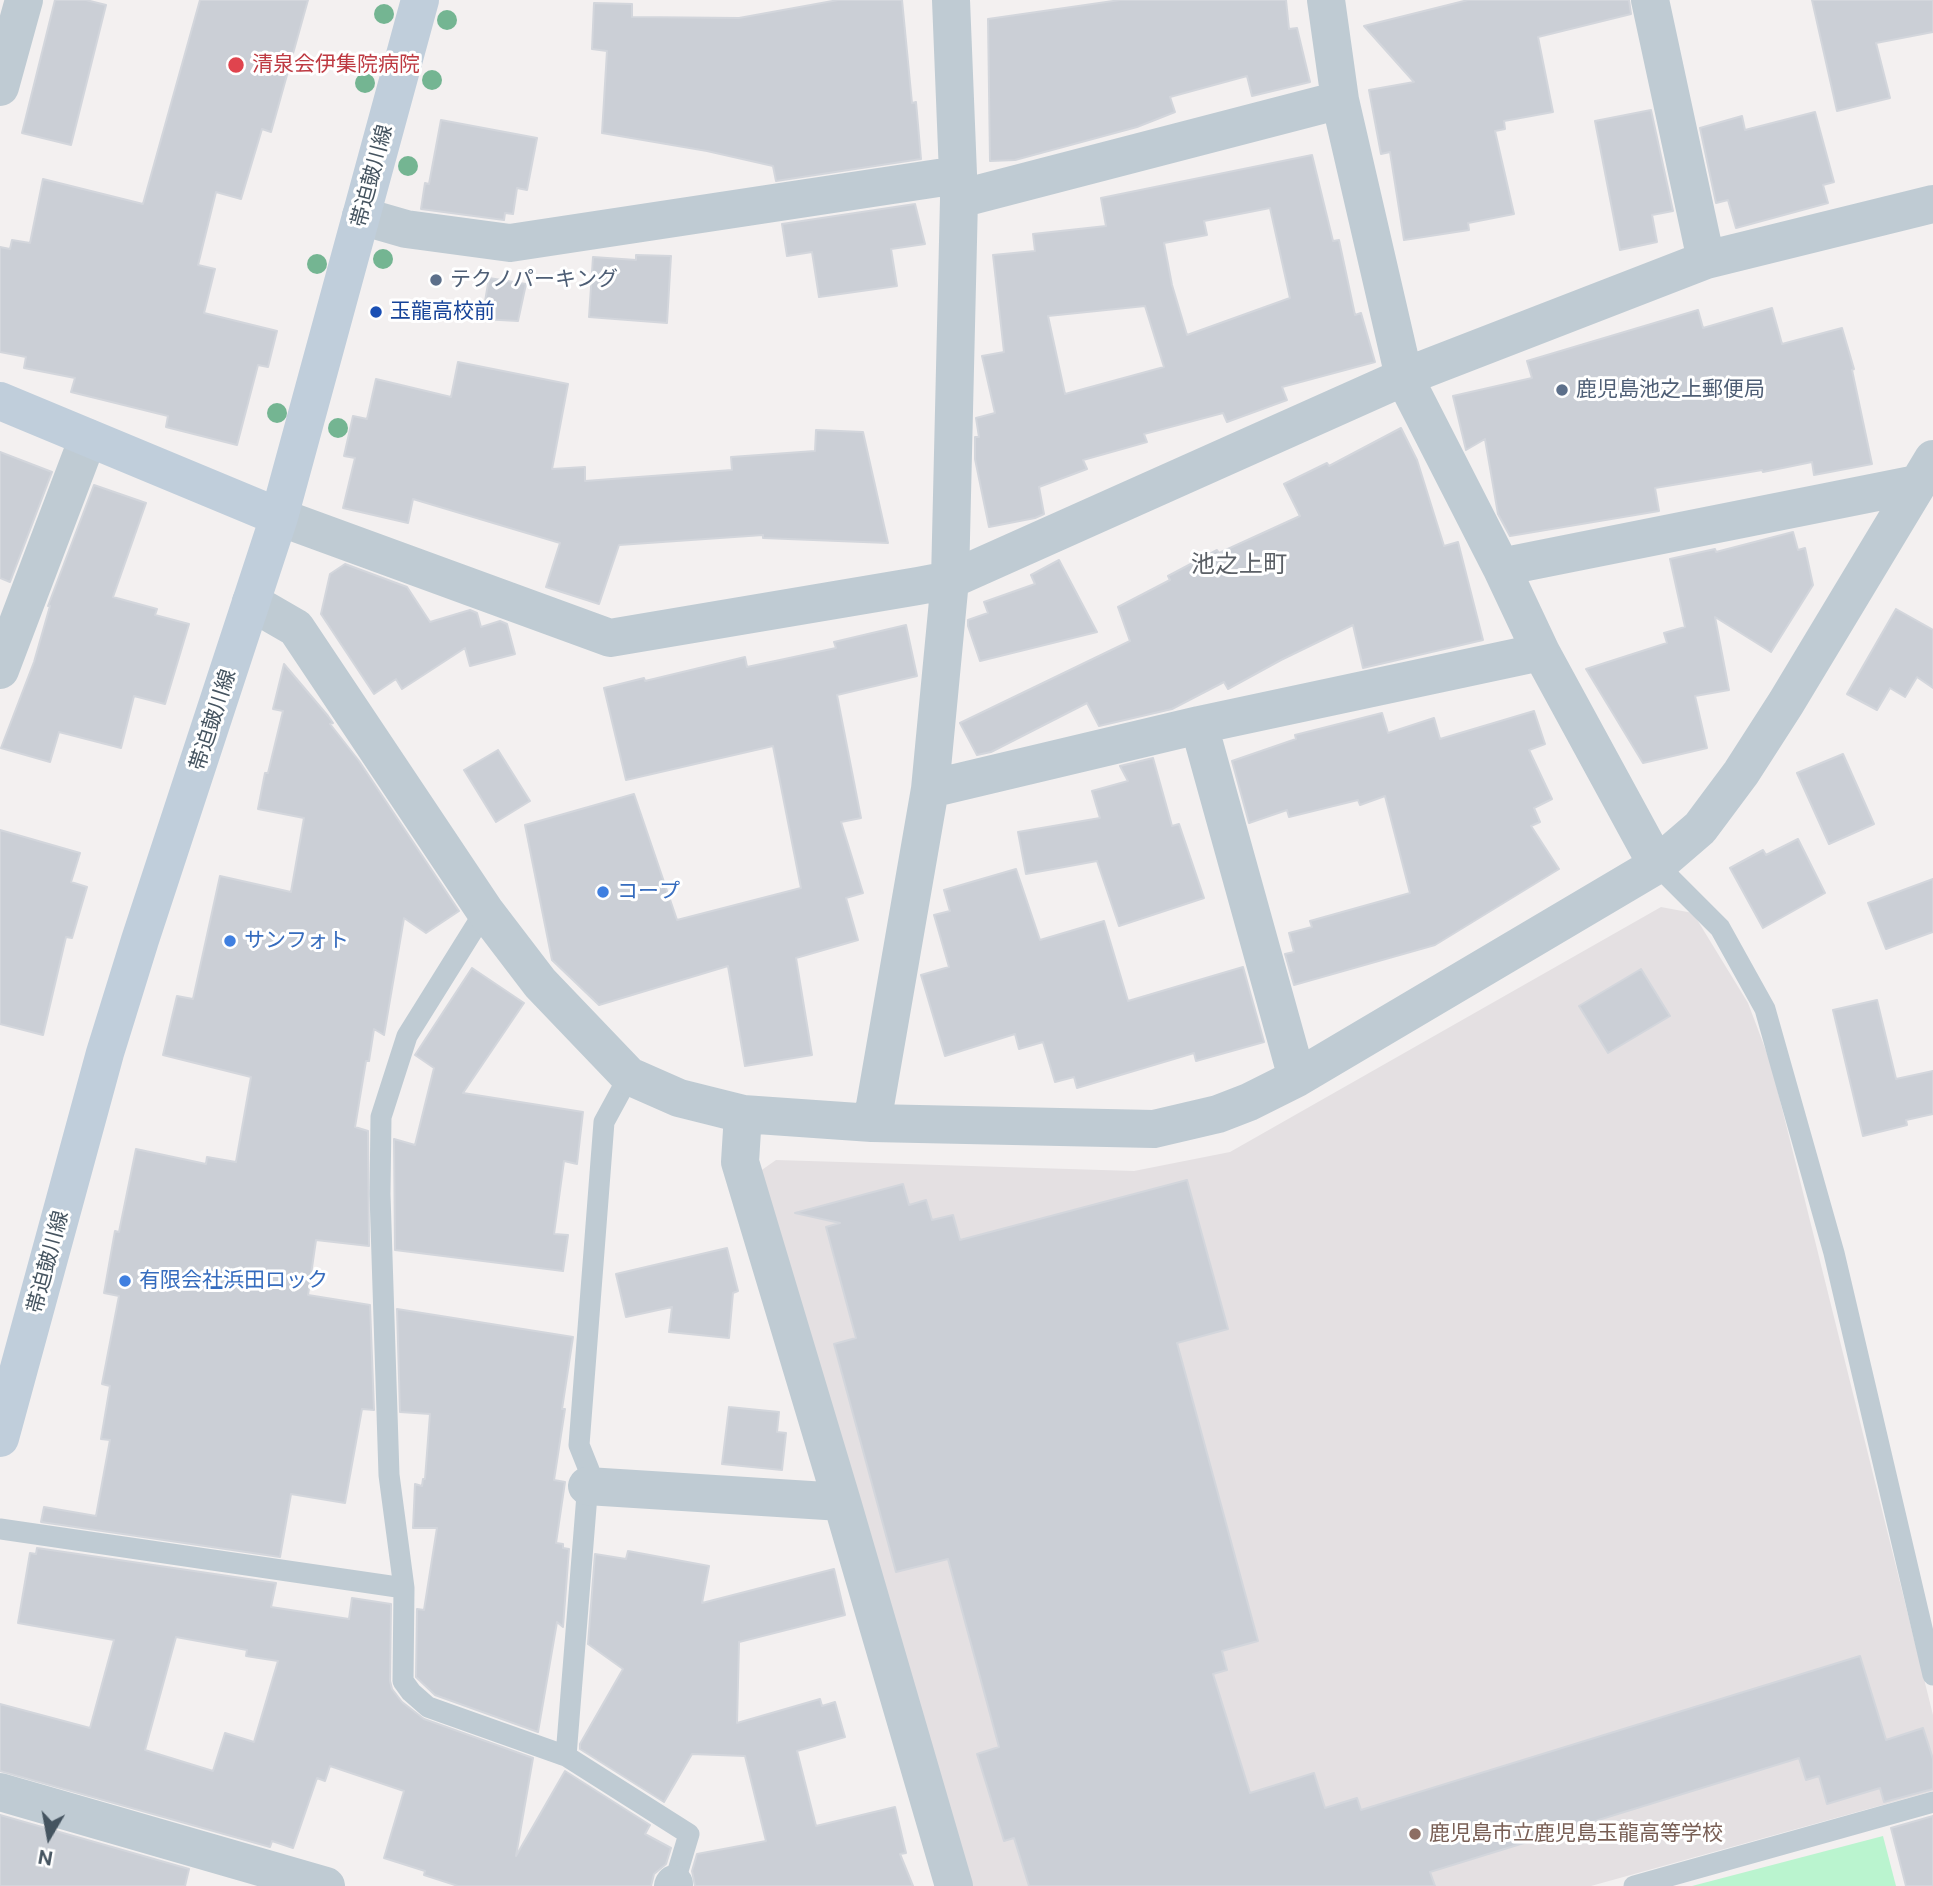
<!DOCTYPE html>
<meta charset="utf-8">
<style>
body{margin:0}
#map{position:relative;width:1933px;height:1886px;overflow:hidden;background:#f3f0f0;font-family:"Public Sans",sans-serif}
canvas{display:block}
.north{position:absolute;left:14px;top:1802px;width:70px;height:70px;-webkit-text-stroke:5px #fff;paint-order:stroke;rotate:190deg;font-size:19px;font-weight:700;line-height:28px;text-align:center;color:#455460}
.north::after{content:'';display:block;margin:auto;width:24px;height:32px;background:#455460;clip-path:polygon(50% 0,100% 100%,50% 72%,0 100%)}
</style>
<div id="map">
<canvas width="1933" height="1886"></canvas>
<div class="north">N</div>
</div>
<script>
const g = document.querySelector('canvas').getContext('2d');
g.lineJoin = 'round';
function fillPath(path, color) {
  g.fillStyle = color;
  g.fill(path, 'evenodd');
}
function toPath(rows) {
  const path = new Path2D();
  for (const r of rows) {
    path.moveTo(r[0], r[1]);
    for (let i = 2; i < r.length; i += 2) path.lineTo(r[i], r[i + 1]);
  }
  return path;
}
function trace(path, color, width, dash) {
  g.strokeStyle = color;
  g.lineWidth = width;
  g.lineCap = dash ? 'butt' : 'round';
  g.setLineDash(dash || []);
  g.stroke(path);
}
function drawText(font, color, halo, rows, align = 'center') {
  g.font = font + ' "Public Sans","Noto Sans JP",sans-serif';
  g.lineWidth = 6;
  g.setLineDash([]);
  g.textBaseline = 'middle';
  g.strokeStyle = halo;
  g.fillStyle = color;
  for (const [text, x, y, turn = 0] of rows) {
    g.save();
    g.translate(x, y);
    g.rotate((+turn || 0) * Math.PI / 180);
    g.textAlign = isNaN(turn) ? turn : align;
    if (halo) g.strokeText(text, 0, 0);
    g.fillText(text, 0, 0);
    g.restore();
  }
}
const education = toPath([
 [1661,907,1693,913,1748,1003,1771,1064,1933,1715,1933,1791,1591,1886,971,1886,756,1174,776,1160,1134,1171,1230,1152]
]);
const green = toPath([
 [1883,1836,1896,1886,1692,1886]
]);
const building = toPath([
 [55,0,86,0,106,5,71,145,22,133,55,0],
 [200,0,308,0,271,132,262,129,241,199,216,192,198,265,215,269,204,313,277,331,268,367,258,365,237,445,166,427,168,416,71,392,75,378,24,368,26,357,0,352,0,247,10,249,12,240,30,243,43,179,143,204,200,0],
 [838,0,902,0,912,103,916,102,921,159,776,181,773,166,707,151,602,133,607,51,592,49,594,3,632,4,632,17,739,18,838,0],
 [1120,0,1286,0,1289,29,1297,28,1310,82,1252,96,1247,76,1170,97,1175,112,1137,127,1015,160,990,161,988,19,1120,0],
 [1468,0,1629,0,1631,14,1538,37,1553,112,1504,121,1505,129,1495,131,1514,214,1468,223,1469,230,1404,240,1390,152,1381,154,1369,90,1414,82,1364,26,1468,0],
 [1812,0,1933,0,1933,32,1876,43,1890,98,1837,111,1812,0],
 [1651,110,1673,211,1652,215,1657,242,1620,250,1595,121,1651,110],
 [1815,112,1834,182,1823,185,1828,203,1736,228,1728,200,1716,203,1700,128,1742,116,1745,130,1815,112],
 [441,120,537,138,527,190,517,188,513,214,505,213,504,220,421,209,425,183,429,184,441,120],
 [1312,155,1333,241,1339,240,1355,315,1361,313,1375,362,1282,387,1287,400,1227,422,1223,413,1144,434,1147,442,1083,460,1087,469,1039,487,1044,514,1035,518,989,527,975,459,975,437,979,437,976,418,995,413,982,356,1004,352,993,255,1035,251,1033,234,1106,226,1101,198,1312,155],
 [1270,208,1290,298,1187,335,1172,285,1164,243,1207,235,1204,221,1270,208],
 [1145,306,1164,367,1065,394,1048,316,1145,306],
 [915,204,925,244,891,249,897,286,819,297,812,252,787,256,782,224,915,204],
 [636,255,671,256,667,323,589,317,593,257,636,260,636,255],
 [489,278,526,284,518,321,482,319,489,278],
 [1772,308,1782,344,1842,328,1854,369,1852,370,1872,464,1814,475,1812,462,1763,472,1762,470,1655,488,1659,511,1510,536,1498,514,1485,439,1466,450,1453,396,1532,378,1527,361,1698,310,1703,328,1772,308],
 [458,362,568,384,552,469,585,467,585,481,732,470,731,457,815,451,816,430,863,432,888,543,763,538,763,535,619,545,599,604,546,587,560,543,413,499,408,523,343,508,355,458,344,456,353,416,367,419,376,379,451,397,458,362],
 [1401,428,1417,460,1444,546,1458,542,1483,640,1363,668,1353,625,1281,660,1228,689,1224,682,1172,709,1099,726,1087,703,991,752,977,755,960,723,1130,641,1118,607,1170,580,1168,576,1217,550,1219,553,1300,516,1284,484,1327,463,1329,466,1401,428],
 [0,452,52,472,10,582,0,578,0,452],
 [94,485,146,503,113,597,157,609,155,615,189,624,165,704,134,696,121,748,59,732,50,762,1,748,34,662,50,606,48,606,94,485],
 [1793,532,1798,550,1805,548,1813,585,1771,652,1715,617,1729,690,1695,696,1707,748,1643,763,1586,669,1667,643,1664,633,1685,627,1670,559,1715,549,1716,552,1793,532],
 [1059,560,1097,632,980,661,968,626,968,620,988,613,984,602,1035,584,1031,575,1059,560],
 [345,564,407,587,430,622,470,610,477,613,481,627,500,621,507,624,515,654,470,666,465,648,402,689,396,679,374,694,321,614,330,574,345,564],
 [1896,609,1933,630,1933,688,1917,677,1905,697,1890,688,1877,710,1847,694,1896,609],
 [906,625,917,676,837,695,861,818,841,822,863,893,846,898,858,940,796,958,812,1055,745,1066,728,966,599,1005,552,960,525,825,634,794,677,920,801,888,773,746,626,780,604,688,644,678,645,681,745,657,747,667,836,648,834,642,906,625],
 [284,664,328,716,333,723,330,724,359,761,459,911,426,933,404,918,384,1035,374,1029,369,1061,366,1061,355,1127,368,1131,369,1246,316,1240,308,1295,370,1305,374,1410,362,1409,345,1503,291,1494,280,1557,41,1522,44,1507,96,1516,110,1440,101,1439,110,1386,102,1384,119,1296,104,1293,115,1231,119,1232,136,1149,206,1164,207,1157,236,1162,251,1077,163,1055,177,996,193,999,220,876,291,892,304,818,258,809,265,773,268,773,283,711,273,709,284,664],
 [1534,711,1545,744,1529,750,1552,799,1534,808,1540,822,1531,826,1559,869,1435,945,1294,985,1285,954,1294,952,1289,933,1312,927,1310,921,1410,893,1385,796,1360,805,1358,800,1289,817,1287,810,1249,823,1232,761,1296,739,1295,735,1382,713,1388,733,1434,718,1440,739,1534,711],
 [498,750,530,801,496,822,464,770,498,750],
 [1843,754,1874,824,1829,844,1797,773,1843,754],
 [1153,758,1172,826,1179,824,1204,898,1119,926,1097,861,1026,874,1018,832,1100,818,1092,791,1128,781,1120,766,1153,758],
 [0,830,80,853,71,882,87,887,72,938,66,937,43,1035,0,1024,0,830],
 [1798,839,1825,893,1763,928,1730,868,1763,850,1766,855,1798,839],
 [1016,869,1040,940,1104,921,1128,1001,1243,967,1264,1042,1196,1061,1194,1053,1077,1088,1074,1077,1055,1082,1043,1042,1019,1049,1015,1034,945,1056,921,975,949,967,934,915,950,911,944,890,1016,869],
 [1933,879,1933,932,1886,949,1868,903,1933,879],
 [472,968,524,1003,463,1093,583,1112,577,1164,564,1161,554,1234,568,1235,563,1271,395,1250,394,1139,415,1145,434,1068,415,1055,472,968],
 [1641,969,1670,1016,1608,1053,1579,1006,1641,969],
 [1877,1000,1896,1079,1933,1071,1933,1114,1906,1120,1907,1125,1863,1136,1833,1010,1877,1000],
 [1187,1180,1228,1329,1177,1343,1258,1641,1222,1651,1227,1670,1213,1674,1250,1793,1314,1773,1325,1808,1357,1798,1361,1810,1860,1656,1886,1740,1923,1728,1933,1759,1933,1789,1884,1802,1880,1788,1827,1804,1819,1776,1806,1780,1799,1758,1430,1872,1435,1886,1029,1886,1014,1838,1004,1841,977,1754,999,1747,948,1559,896,1572,834,1344,856,1338,826,1227,840,1223,795,1213,903,1184,909,1205,926,1200,932,1220,953,1215,960,1240,1187,1180],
 [727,1248,738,1291,733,1293,729,1338,669,1332,672,1307,626,1317,616,1274,727,1248],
 [397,1309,573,1337,562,1409,565,1409,554,1480,565,1482,556,1543,563,1544,563,1548,569,1549,563,1627,557,1622,538,1732,435,1695,416,1677,417,1609,424,1610,437,1528,413,1528,415,1484,422,1486,423,1479,425,1479,430,1414,400,1412,397,1309],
 [729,1407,779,1412,777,1432,786,1433,782,1470,722,1464,729,1407],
 [37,1548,276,1583,271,1607,349,1619,352,1598,391,1604,390,1681,392,1689,402,1702,424,1719,533,1758,516,1856,565,1771,650,1825,645,1834,671,1848,666,1864,654,1874,651,1886,458,1886,424,1875,425,1871,384,1858,404,1791,330,1766,325,1781,317,1778,293,1848,272,1841,270,1847,0,1771,0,1704,90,1728,114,1640,18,1623,30,1553,36,1554,37,1548],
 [176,1637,247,1650,246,1656,278,1661,254,1742,225,1733,213,1771,145,1750,176,1637],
 [628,1551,709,1566,702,1603,834,1569,845,1615,739,1642,737,1723,820,1699,822,1706,835,1702,845,1737,797,1751,816,1826,895,1807,906,1853,900,1854,913,1886,695,1886,692,1871,697,1854,766,1841,745,1756,692,1754,664,1802,580,1749,580,1744,623,1669,588,1644,595,1554,626,1559,628,1551],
 [0,1815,189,1869,185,1886,0,1886,0,1815],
 [1933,1816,1933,1886,1906,1886,1891,1828,1933,1816]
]);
const lane = toPath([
 [1657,865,1720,928,1765,1009,1834,1253,1933,1675],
 [485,911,407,1036,381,1117,380,1194,389,1475,404,1588,403,1681,411,1692,428,1707,566,1756],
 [629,1076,604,1122,579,1445,589,1470,566,1756,689,1834,674,1884],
 [0,1529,404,1588],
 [1634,1886,1933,1802]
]);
const street = toPath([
 [1326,0,1340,100,1404,377,1501,567,1541,652,1657,865],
 [1650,0,1706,260],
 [0,87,24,0],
 [959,199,1340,100],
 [361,216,406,229,510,243,958,175],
 [279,517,610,638,918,586,950,580,1404,377,1706,260,1933,204],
 [1501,567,1917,484],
 [251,602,296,628,485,911,540,983,629,1076,679,1098,743,1114,872,1123,1154,1129,1218,1114,1249,1102,1297,1078,1657,865,1700,828,1741,773,1786,703,1933,459],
 [0,670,88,438],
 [1199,725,1297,1078],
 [930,789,1199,725,1541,652],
 [743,1114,740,1162,842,1502,954,1886],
 [872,1123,930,789,950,580,959,199,951,0],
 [587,1486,842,1502],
 [0,1792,326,1886],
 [673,1886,674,1884]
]);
const secondary = toPath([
 [0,401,279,517],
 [0,1438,105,1053,140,940,279,517,420,0]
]);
const trees = [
 [384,14],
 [447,20],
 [432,80],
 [365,83],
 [408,166],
 [383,259],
 [317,264],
 [277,413],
 [338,428]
];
const markers = [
 [236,65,9,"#e0444e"],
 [436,280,7,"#5c6f8a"],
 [376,312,7,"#1a4fb4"],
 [1562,390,7,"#5c6f8a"],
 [603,892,7,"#3f7fe0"],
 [230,941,7,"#3f7fe0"],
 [125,1281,7,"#3f7fe0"],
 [1415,1834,7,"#8d6e63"]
];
const healthNames = [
 ["清泉会伊集院病院",252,65]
];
const streetNames = [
 ["帯迫皷川線",372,176,-75],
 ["帯迫皷川線",213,720,-72],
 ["帯迫皷川線",48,1262,-75]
];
const serviceNames = [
 ["テクノパーキング",450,280],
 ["鹿児島池之上郵便局",1576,390]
];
const transitNames = [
 ["玉龍高校前",390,312]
];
const shopNames = [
 ["コープ",617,892],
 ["サンフォト",244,941],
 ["有限会社浜田ロック",139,1281]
];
const educationNames = [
 ["鹿児島市立鹿児島玉龍高等学校",1429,1834]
];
const quarterNames = [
 ["池之上町",1239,565]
];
fillPath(education, '#e4e0e2');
fillPath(green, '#baf4cf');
fillPath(building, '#cbcfd6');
trace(building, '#d3d6dc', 2);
trace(lane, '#bfcbd3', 21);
trace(street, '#bfcbd3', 38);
trace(secondary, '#c0cedb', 38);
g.fillStyle = '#74b592';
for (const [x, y] of trees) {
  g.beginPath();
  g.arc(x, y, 10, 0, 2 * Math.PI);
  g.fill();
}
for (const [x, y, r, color] of markers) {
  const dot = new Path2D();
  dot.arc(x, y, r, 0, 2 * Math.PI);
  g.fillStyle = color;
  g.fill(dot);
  trace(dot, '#fff', 2.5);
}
drawText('21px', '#be3a42', '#fff', healthNames, 'left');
drawText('21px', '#455460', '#fff', streetNames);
drawText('21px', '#4e5e75', '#fff', serviceNames, 'left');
drawText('21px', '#164399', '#fff', transitNames, 'left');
drawText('21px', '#366cbe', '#fff', shopNames, 'left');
drawText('21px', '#785e54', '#fff', educationNames, 'left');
drawText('24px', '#5b6066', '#fff', quarterNames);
</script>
